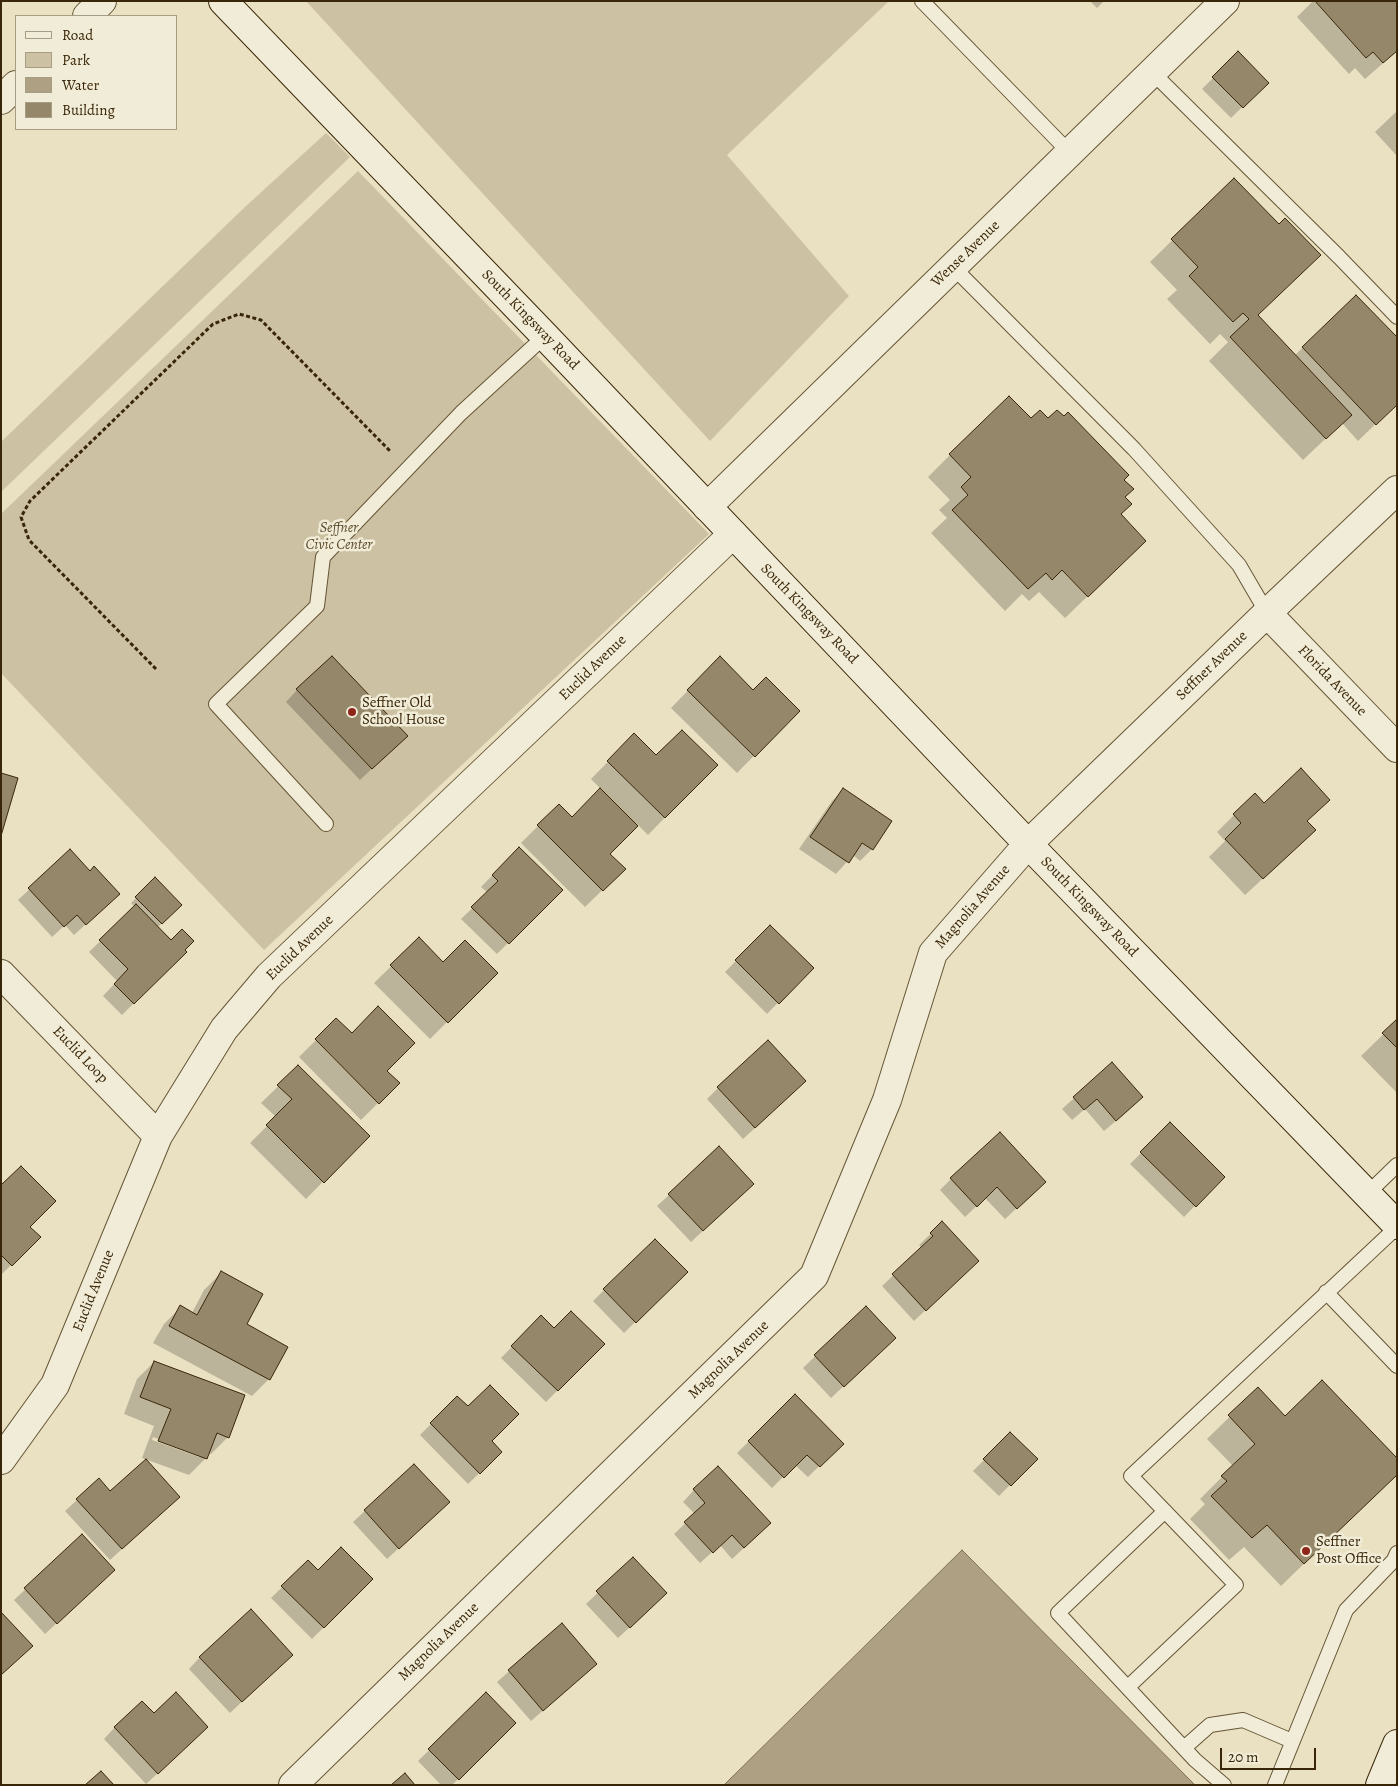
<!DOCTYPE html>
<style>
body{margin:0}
#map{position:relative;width:1398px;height:1786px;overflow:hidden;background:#eae1c2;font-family:Alegreya,serif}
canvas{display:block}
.frame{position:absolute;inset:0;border:2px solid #392608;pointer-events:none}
.legend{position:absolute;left:15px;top:15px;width:162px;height:115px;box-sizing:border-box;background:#f1ecd7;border:1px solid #a79d84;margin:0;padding:6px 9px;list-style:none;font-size:15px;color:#392608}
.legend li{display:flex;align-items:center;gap:10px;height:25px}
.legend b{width:25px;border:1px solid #a79d84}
.scale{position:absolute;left:1220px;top:1748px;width:96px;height:22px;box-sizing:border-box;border:2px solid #392608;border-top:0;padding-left:6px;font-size:15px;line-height:18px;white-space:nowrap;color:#392608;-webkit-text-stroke:4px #f1ecd7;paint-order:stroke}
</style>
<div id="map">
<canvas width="1398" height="1786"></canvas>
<div class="frame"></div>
<ul class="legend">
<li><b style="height:6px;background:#f1ecd7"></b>Road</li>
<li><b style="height:14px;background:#ccc1a2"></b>Park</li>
<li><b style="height:14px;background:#aea183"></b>Water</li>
<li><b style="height:14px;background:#958769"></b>Building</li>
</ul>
<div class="scale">20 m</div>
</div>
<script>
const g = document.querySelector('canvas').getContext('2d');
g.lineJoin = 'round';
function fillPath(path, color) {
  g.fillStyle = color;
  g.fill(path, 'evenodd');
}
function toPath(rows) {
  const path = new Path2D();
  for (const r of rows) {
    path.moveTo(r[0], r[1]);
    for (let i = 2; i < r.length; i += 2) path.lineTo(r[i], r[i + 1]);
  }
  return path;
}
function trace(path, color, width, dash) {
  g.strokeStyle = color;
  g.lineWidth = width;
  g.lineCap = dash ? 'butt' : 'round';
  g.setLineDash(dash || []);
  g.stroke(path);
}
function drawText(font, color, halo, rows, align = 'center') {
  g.font = font + ' Alegreya,serif';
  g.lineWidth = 5;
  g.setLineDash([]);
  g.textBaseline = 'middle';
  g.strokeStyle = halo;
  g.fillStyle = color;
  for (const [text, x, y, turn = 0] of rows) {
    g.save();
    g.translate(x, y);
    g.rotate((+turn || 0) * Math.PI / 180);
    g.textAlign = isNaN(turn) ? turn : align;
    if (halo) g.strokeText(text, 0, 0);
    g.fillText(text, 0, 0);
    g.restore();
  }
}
const green = toPath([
 [306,1,889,1,727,155,849,296,710,441],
 [326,133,350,157,1,492,1,442,245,207],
 [358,171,709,534,264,950,1,673,1,514]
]);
const water = toPath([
 [962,1550,1195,1785,724,1785,962,1550]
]);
const shadow = toPath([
 [1090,1,1104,1,1097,8],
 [1313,1,1397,1,1397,51,1365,79,1355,68,1349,74,1297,17],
 [1238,53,1267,83,1231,118,1202,89],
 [1397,111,1397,156,1375,132],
 [1234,180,1256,316,1294,356,1356,296,1397,403,1358,441,1342,423,1303,460,1209,361,1228,342,1220,334,1210,344,1167,299,1177,290,1150,262],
 [1031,420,1123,480,1124,497,1119,515,1122,563,1065,618,1039,592,1029,601,1022,594,1005,611,931,533,947,518,939,510,950,500,928,477,950,455],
 [703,675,798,711,737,773,671,708],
 [297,690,395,747,360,780,286,702],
 [634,735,656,757,716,765,648,835,637,824,608,854,624,869,585,907,521,843,559,805,572,818,601,789,591,779],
 [843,790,890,822,872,849,860,861,853,855,836,874,799,849,832,801],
 [1264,804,1306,822,1297,847,1245,895,1209,857,1225,841,1217,832,1234,815],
 [519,848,561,890,497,954,461,919,488,893,481,887],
 [70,851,107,905,74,935,65,925,52,937,18,900],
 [155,879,180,905,158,927,185,952,122,1015,103,996,117,981,89,952,135,907,131,903],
 [770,926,812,968,767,1014,725,972],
 [419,939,443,964,496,973,430,1039,374,983],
 [336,1020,398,1083,361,1120,299,1057],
 [1397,1021,1397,1093,1361,1056],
 [1112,1064,1130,1109,1104,1131,1085,1109,1072,1120,1062,1109],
 [298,1067,368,1136,306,1199,250,1143,276,1117,261,1103],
 [718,1088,793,1093,743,1139,707,1099],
 [1170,1124,1223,1177,1184,1217,1130,1164],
 [951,1179,1033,1193,1005,1219,985,1198,965,1217,940,1190],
 [1,1187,29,1228,39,1237,1,1275],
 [669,1195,741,1195,691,1242,657,1206],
 [942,1223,966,1272,914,1321,882,1286,922,1248,919,1245],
 [655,1240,686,1272,624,1333,593,1301],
 [221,1273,245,1325,286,1347,269,1379,252,1396,153,1343,164,1324,181,1307,192,1313,204,1290],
 [866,1307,883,1349,831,1398,803,1368],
 [541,1317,554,1329,603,1344,546,1402,501,1358],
 [154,1362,228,1437,211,1454,208,1453,206,1458,189,1475,142,1458,154,1426,124,1414,137,1379],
 [153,1437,199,1454,199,1457,152,1440],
 [1258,1389,1285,1418,1381,1489,1281,1586,1244,1547,1229,1560,1190,1519,1205,1504,1200,1499,1233,1466,1207,1439],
 [795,1396,842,1444,808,1477,795,1465,772,1488,737,1453],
 [457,1398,490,1441,501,1452,468,1484,420,1435],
 [1010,1434,1036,1459,999,1496,973,1471],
 [414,1465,437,1513,387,1559,353,1522],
 [99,1480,110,1493,167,1508,110,1560,65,1511],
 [694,1490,758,1535,732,1559,720,1545,700,1563,674,1534,695,1514,683,1502],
 [82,1536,102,1581,45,1634,14,1600],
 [633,1559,654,1605,618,1638,586,1604],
 [308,1562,317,1572,372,1579,312,1639,271,1598],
 [562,1625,584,1675,531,1721,497,1682],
 [200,1657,280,1666,230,1713,189,1669],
 [486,1694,515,1723,452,1785,441,1785,418,1761],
 [154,1715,195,1739,146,1784,104,1739,115,1727]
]);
const building = toPath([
 [1315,1,1397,1,1397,51,1383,63,1373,52,1366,58,1315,1],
 [1238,51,1269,83,1243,108,1212,77,1238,51],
 [1234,178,1279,224,1285,218,1321,255,1258,315,1352,415,1326,439,1230,337,1249,319,1243,313,1233,322,1189,276,1198,267,1171,239,1234,178],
 [1356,295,1397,337,1397,405,1376,425,1302,347,1356,295],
 [1009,396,1031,418,1040,410,1048,418,1057,410,1064,416,1068,412,1129,475,1124,480,1134,489,1125,497,1132,504,1121,514,1146,541,1088,597,1062,570,1052,580,1046,573,1028,589,952,510,968,495,961,487,971,477,949,454,1009,396],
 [332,656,408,736,372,769,296,689,332,656],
 [720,656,753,690,766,677,800,711,755,757,687,690,720,656],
 [682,730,718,765,665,818,607,761,634,733,656,755,682,730],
 [1301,768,1330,800,1307,821,1316,830,1263,879,1225,839,1241,823,1233,814,1255,793,1264,803,1301,768],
 [1,773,18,778,1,836,1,773],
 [600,788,638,826,610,854,626,869,603,891,537,825,559,804,572,817,600,788],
 [843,788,892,821,873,850,862,843,849,863,810,837,843,788],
 [519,847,563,890,509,944,471,907,498,881,492,875,519,847],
 [70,849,90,871,94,866,120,894,86,925,77,915,64,927,28,888,70,849],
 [155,877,182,905,162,924,135,897,155,877],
 [136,904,171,940,182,929,194,941,185,950,187,952,134,1004,114,984,128,969,99,940,136,904],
 [770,925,814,968,779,1004,735,960,770,925],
 [419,937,443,962,465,940,498,973,448,1023,390,965,419,937],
 [378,1006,415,1043,387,1071,400,1083,379,1104,315,1039,336,1018,352,1033,378,1006],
 [1397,1019,1397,1048,1382,1033,1397,1019],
 [768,1040,806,1081,755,1128,717,1087,768,1040],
 [1112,1062,1143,1097,1116,1121,1097,1099,1084,1110,1073,1097,1112,1062],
 [298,1065,370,1136,324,1183,266,1125,292,1099,277,1085,298,1065],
 [1170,1122,1225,1177,1196,1207,1140,1152,1170,1122],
 [1000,1132,1046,1182,1017,1209,997,1187,977,1207,950,1178,1000,1132],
 [719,1146,754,1184,703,1231,668,1194,719,1146],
 [21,1166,56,1201,30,1227,41,1237,12,1266,1,1255,1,1185,21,1166],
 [942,1221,979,1261,926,1311,892,1274,933,1236,930,1233,942,1221],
 [655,1239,688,1272,636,1323,603,1289,655,1239],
 [221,1271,263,1294,247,1324,288,1347,270,1380,169,1326,180,1305,197,1315,221,1271],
 [866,1306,896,1338,844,1387,814,1355,866,1306],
 [571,1311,605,1344,558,1391,511,1346,541,1315,554,1328,571,1311],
 [154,1361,245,1395,229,1438,217,1433,207,1459,158,1441,171,1409,140,1397,154,1361],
 [1322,1380,1397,1458,1397,1475,1304,1564,1267,1525,1252,1538,1211,1496,1227,1481,1221,1476,1255,1444,1228,1415,1258,1387,1285,1416,1322,1380],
 [490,1385,519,1414,492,1441,502,1452,480,1474,430,1423,457,1396,468,1406,490,1385],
 [795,1394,844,1444,820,1467,807,1455,784,1478,748,1441,795,1394],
 [1010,1432,1038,1459,1011,1486,983,1459,1010,1432],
 [146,1459,180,1497,122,1549,76,1499,99,1478,110,1491,146,1459],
 [414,1464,450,1502,399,1549,364,1510,414,1464],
 [718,1466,771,1523,744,1548,732,1535,713,1553,684,1522,705,1503,693,1489,718,1466],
 [82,1534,115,1570,57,1624,24,1588,82,1534],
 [341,1547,373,1579,324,1628,281,1586,308,1560,318,1570,341,1547],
 [633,1557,667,1593,630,1628,596,1591,633,1557],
 [251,1609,293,1655,242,1702,199,1657,251,1609],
 [1,1612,33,1646,1,1675,1,1612],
 [562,1623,597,1664,543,1711,508,1670,562,1623],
 [176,1692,208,1727,158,1774,114,1727,142,1701,154,1713,176,1692],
 [486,1692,516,1723,459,1780,428,1749,486,1692],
 [101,1771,114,1785,85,1785,101,1771],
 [405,1773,415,1785,391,1785,405,1773]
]);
const path = toPath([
 [156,669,29,540,21,517,30,501,213,324,239,314,261,320,391,452]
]);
const lane = toPath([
 [922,1,1070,153],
 [1152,72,1339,257,1397,317],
 [953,267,1134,449,1239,565,1267,613],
 [326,824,216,704,317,606,323,557,461,413,545,336],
 [1367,1194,1397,1165],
 [1326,1292,1397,1366],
 [1165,1511,1058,1613,1195,1760,1224,1785],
 [1128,1687,1236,1585,1131,1476,1397,1227],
 [1184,1748,1210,1725,1243,1720,1292,1741],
 [1275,1785,1346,1610,1394,1560,1397,1553]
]);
const street = toPath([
 [87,16,102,1],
 [1,100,16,85],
 [707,507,1225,1],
 [1267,613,1397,748],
 [1,974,158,1136],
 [1,1460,55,1385,158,1136,224,1029,269,976,733,534],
 [293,1785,814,1276,887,1100,933,953,1028,844,1267,613,1397,490]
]);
const secondary = toPath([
 [223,1,545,336,1028,844,1397,1225],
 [1380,1785,1397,1744]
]);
const markers = [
 [352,712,5,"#8f2418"],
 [1306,1551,5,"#8f2418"]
];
const streetNames = [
 ["Wense Avenue",966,254,-44],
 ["South Kingsway Road",530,320,46],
 ["South Kingsway Road",809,614,46],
 ["Seffner Avenue",1212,666,-44],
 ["Euclid Avenue",593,668,-44],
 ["Florida Avenue",1332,681,46],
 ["Magnolia Avenue",973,907,-49],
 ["South Kingsway Road",1089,907,46],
 ["Euclid Avenue",300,948,-44],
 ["Euclid Loop",80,1055,46],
 ["Euclid Avenue",94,1291,-68],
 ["Magnolia Avenue",729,1360,-44],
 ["Magnolia Avenue",439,1642,-44]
];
const parkNames = [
 ["Seffner",339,528],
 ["Civic Center",339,545]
];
const poiNames = [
 ["Seffner Old",362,703],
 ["School House",362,720],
 ["Seffner",1316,1542],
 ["Post Office",1316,1559]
];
fillPath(green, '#ccc1a2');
fillPath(water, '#aea183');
trace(water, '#7f7052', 1);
fillPath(shadow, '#0003');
fillPath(building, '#958769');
trace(building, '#392608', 1);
trace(lane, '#655536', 16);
trace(street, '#655536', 30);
trace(secondary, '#392608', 30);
trace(path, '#392608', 3, [4, 2.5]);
trace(lane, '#f1ecd7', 14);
trace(street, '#f1ecd7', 28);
trace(secondary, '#f1ecd7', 28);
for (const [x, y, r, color] of markers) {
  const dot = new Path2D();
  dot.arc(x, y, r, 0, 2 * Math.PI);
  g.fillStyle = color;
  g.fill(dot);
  trace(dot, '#f1ecd7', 2);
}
drawText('15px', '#392608', '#f1ecd7', streetNames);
drawText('italic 15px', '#5e4d2e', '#f1ecd7', parkNames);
drawText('15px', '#392608', '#f1ecd7', poiNames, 'left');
</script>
